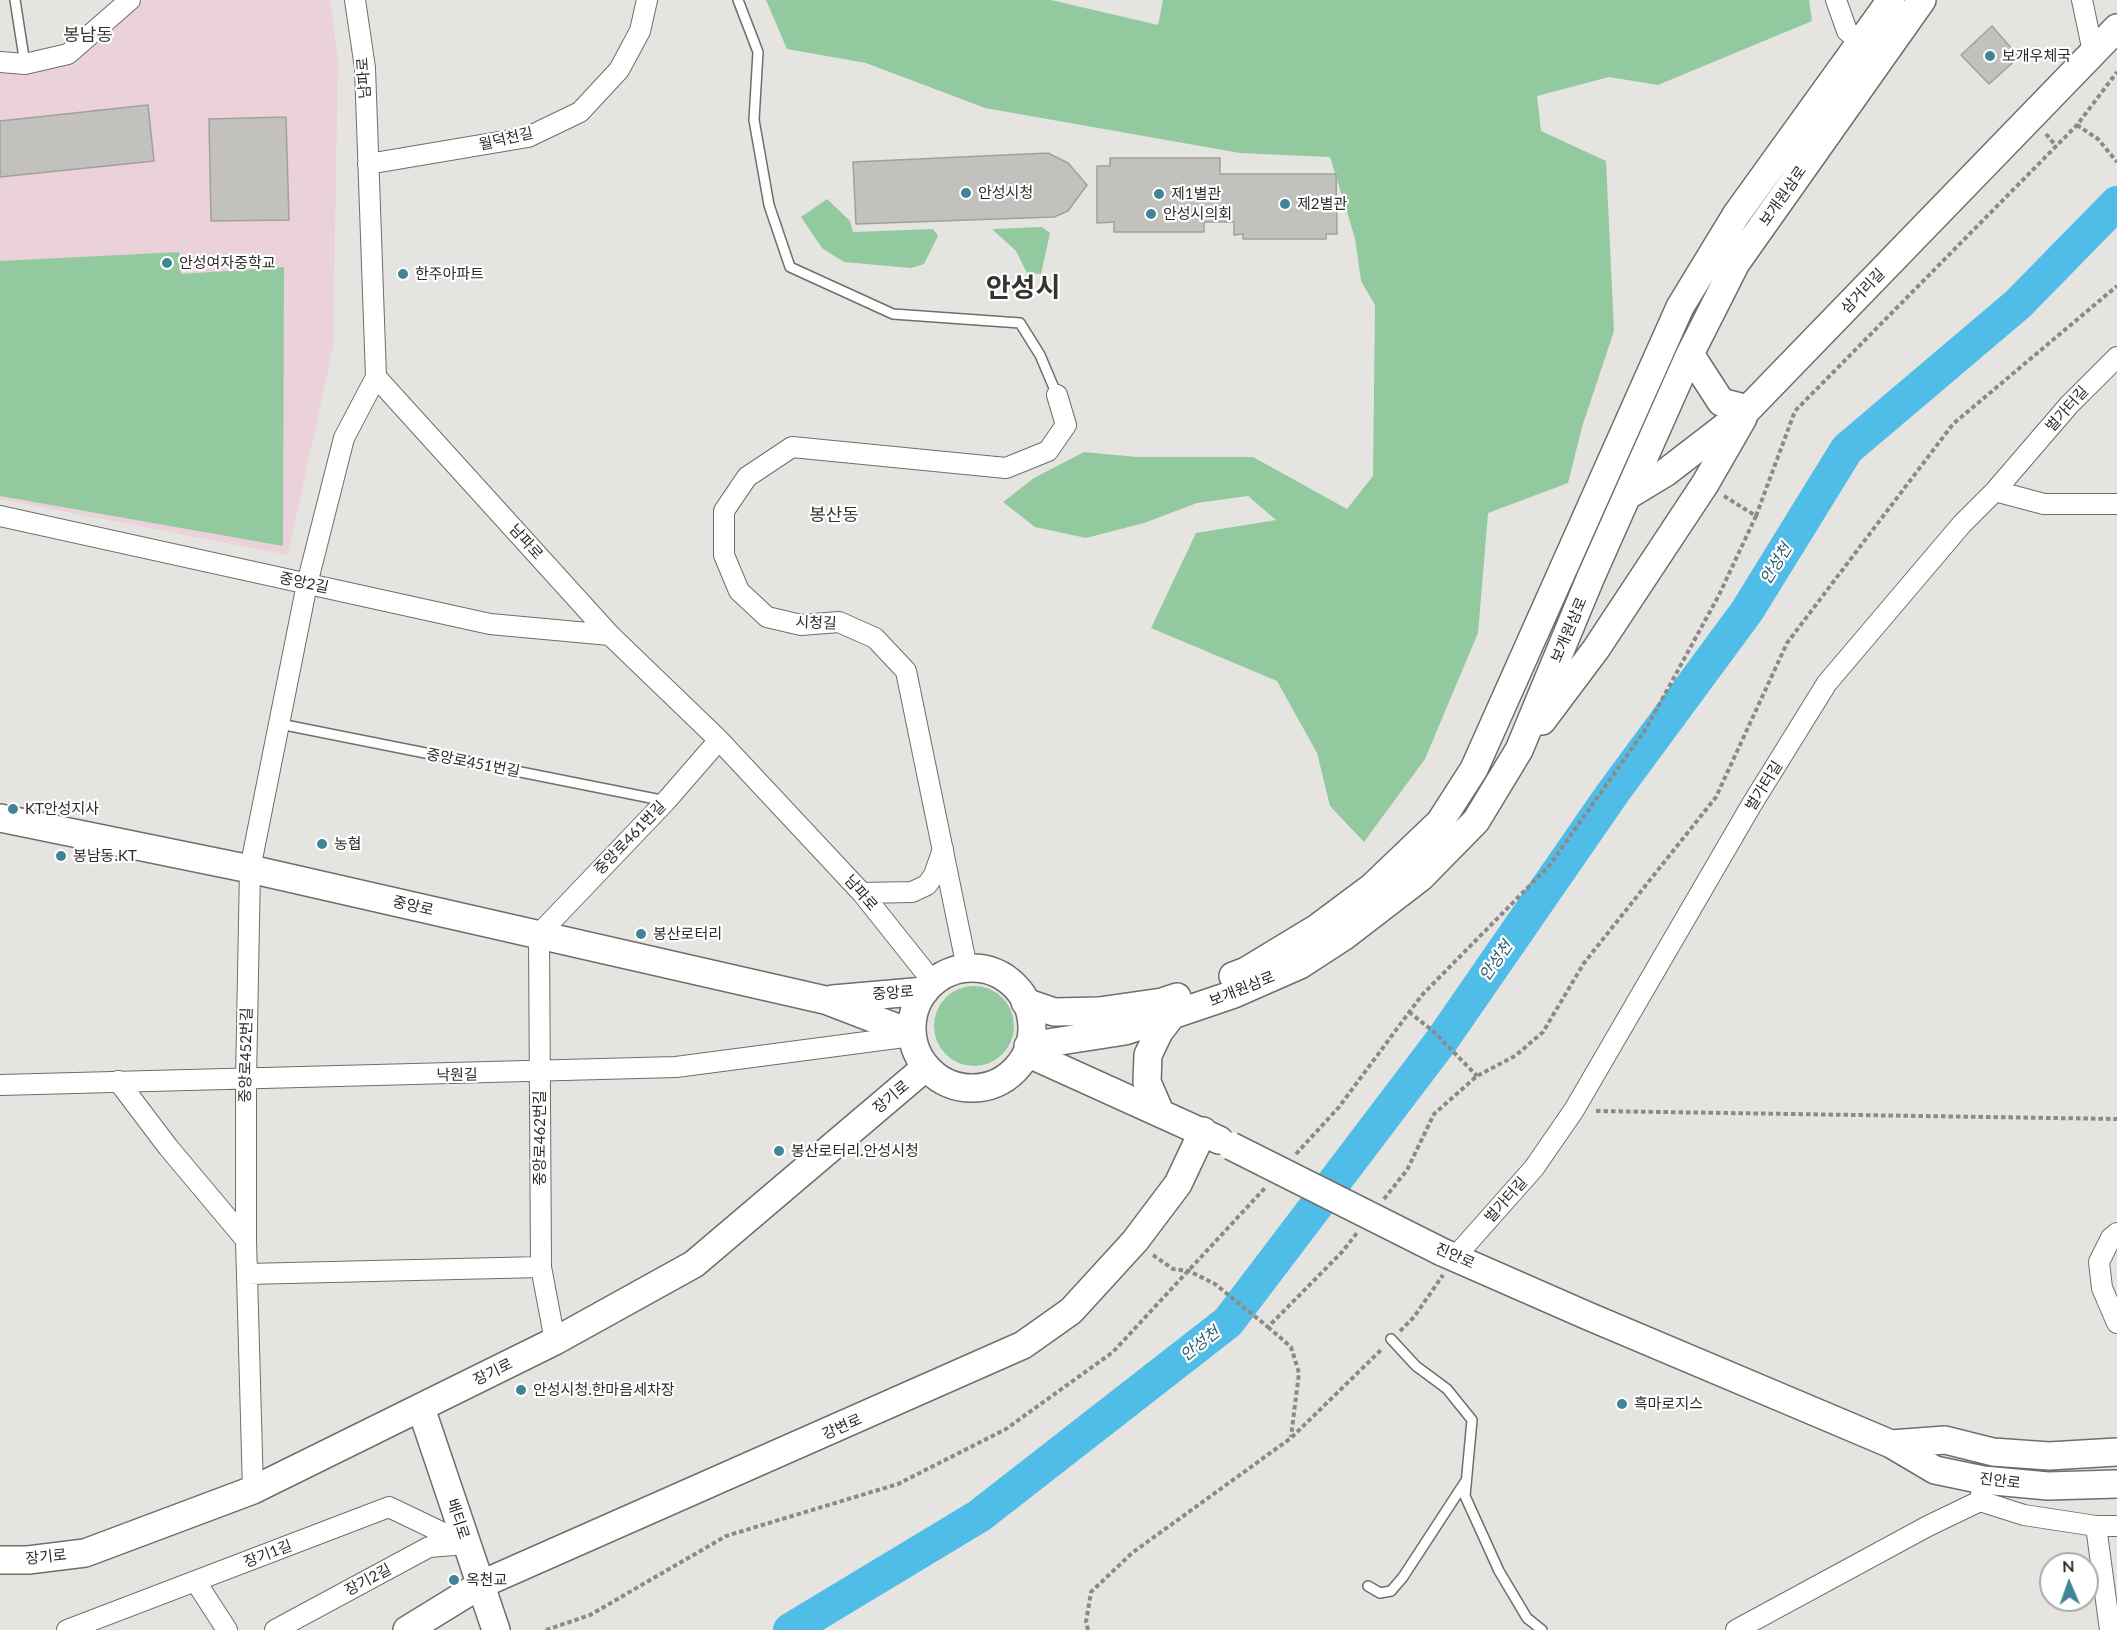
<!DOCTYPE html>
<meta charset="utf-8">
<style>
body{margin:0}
#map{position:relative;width:2117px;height:1630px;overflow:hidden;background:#e5e4e0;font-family:Lato,sans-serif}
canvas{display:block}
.north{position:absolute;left:2039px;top:1552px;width:60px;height:60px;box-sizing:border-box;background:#fff;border:2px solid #abaaaa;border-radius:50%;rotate:358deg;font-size:16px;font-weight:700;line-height:24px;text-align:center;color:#2c2b2a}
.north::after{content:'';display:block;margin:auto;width:21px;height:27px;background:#428495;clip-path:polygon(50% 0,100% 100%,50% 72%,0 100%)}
</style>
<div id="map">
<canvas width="2117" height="1630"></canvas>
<div class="north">N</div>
</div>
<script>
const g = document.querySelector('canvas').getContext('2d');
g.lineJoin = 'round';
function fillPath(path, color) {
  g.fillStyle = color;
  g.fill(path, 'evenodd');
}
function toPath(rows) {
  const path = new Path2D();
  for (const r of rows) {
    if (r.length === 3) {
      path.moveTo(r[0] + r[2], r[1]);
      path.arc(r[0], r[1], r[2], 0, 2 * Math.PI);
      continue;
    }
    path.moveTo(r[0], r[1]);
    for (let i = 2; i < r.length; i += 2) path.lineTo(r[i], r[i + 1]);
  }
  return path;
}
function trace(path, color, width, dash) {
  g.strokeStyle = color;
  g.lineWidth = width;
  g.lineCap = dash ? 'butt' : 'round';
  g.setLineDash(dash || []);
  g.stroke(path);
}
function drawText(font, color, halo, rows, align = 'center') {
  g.font = font + ' Lato,"Noto Sans KR",sans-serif';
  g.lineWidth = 4.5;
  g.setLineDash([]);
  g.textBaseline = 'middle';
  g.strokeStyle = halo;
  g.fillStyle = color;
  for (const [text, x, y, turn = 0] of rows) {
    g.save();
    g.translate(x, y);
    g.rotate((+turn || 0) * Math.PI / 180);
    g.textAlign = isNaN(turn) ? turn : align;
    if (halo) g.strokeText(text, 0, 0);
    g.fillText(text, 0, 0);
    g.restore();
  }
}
const education = toPath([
 [144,0,330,0,338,61,333,347,288,555,0,499,0,65,51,68,67,62]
]);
const green = toPath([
 [766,0,1051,0,1158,25,1163,0,1809,0,1812,21,1658,85,1609,77,1537,96,1541,131,1606,161,1614,331,1582,427,1568,483,1488,513,1478,633,1425,759,1364,842,1330,806,1317,753,1277,681,1151,628,1196,533,1276,520,1248,496,1197,503,1144,523,1086,538,1035,527,1003,502,1034,478,1084,452,1137,457,1253,457,1347,509,1373,476,1375,305,1361,281,1355,238,1330,157,1240,153,985,108,866,63,787,49],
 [827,199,850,221,853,232,933,229,938,236,924,264,911,268,844,262,822,248,801,217],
 [1042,227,1050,233,1041,274,1027,273,1016,251,992,229],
 [179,252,181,274,284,267,283,546,0,496,0,261],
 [974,1026,40]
]);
const river = toPath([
 [790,1630,979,1516,1228,1322,1442,1040,1612,794,1747,611,1847,449,2018,304,2117,203]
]);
const building = toPath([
 [1992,26,2019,57,1989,84,1961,55,1992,26],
 [148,105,154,161,0,177,0,121,148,105],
 [286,117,289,220,211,221,209,119,286,117],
 [1048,153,1068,163,1087,185,1068,211,1054,217,856,224,853,162,1048,153],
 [1110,158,1220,158,1220,174,1336,174,1337,234,1326,234,1326,239,1243,239,1243,234,1234,235,1234,222,1204,222,1204,232,1114,232,1114,222,1097,223,1097,166,1110,166,1110,158]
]);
const path = toPath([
 [2077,125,2098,139,2117,162],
 [2046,134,2056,146],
 [1756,516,1795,411,2077,125,2117,72],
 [1409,1012,1433,1031,1477,1076],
 [1596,1111,2117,1119],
 [1296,1154,1339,1107,1422,995,1549,866,1647,727,1719,595,1756,516,1724,496],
 [1384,1199,1407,1170,1434,1114,1477,1076,1515,1056,1543,1032,1584,963,1716,797,1787,643,1953,424,2117,286],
 [1153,1255,1173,1269,1189,1271,1215,1284,1268,1327,1342,1252,1357,1233],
 [1268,1327,1291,1347,1299,1373,1291,1437],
 [1400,1331,1414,1317,1443,1275],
 [546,1630,590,1615,726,1536,898,1484,1006,1429,1113,1352,1265,1188],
 [1088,1630,1086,1622,1091,1592,1132,1553,1291,1438,1382,1349]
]);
const lane = toPath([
 [15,0,25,64],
 [738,0,758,52,754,120,769,205,790,267,893,314,1020,323,1040,355,1057,395],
 [280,724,666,801],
 [1391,1339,1416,1366,1447,1389,1472,1420,1465,1496,1499,1571,1527,1618,1542,1630],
 [1368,1586,1380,1593,1391,1591,1403,1577,1465,1482]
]);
const street = toPath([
 [355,0,365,68,376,377,610,635,719,740,862,893,933,982],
 [1836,0,1847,31,1870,50],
 [2082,0,2093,52],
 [0,62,25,64,68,54,130,0],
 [368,164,528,137,580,112,619,70,640,31,647,0],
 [1995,491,2069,405,2117,357],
 [0,516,490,624,610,635],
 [862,893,912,892,927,885,934,875,943,849],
 [967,968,906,671,875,638,839,622,801,625,767,617,739,591,724,555,724,511,747,477,792,447,1006,468,1048,451,1066,425,1057,395],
 [118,1081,168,1147,246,1240],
 [0,1085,676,1067,912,1036],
 [2117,1233,2111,1238,2099,1262,2102,1288,2117,1323],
 [1455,1257,1534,1168,1574,1110,1752,804,1827,683,1962,524,1995,491,2044,504,2117,504],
 [247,1274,541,1267],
 [555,1341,541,1267,539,934,666,801,719,740],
 [1982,1488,1980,1501,2024,1515,2096,1526,2117,1526],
 [253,1490,246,1240,246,1080,250,869,307,584,344,438,376,377],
 [2096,1526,2110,1630],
 [196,1582,227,1630],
 [67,1630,389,1507,466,1544],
 [275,1630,429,1547,466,1544],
 [1736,1630,1928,1526,1980,1501]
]);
const secondary = toPath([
 [1690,354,1721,402,1748,409],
 [1627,496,1665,473,1748,409,2117,28],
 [1542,721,1596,649,1705,484,1743,418],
 [0,818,250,869,825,1000,911,1033],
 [972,1028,60],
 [1233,976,1246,971,1317,928,1372,887,1440,822,1474,769,1680,307,1736,215,1891,0],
 [833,999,925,991],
 [1025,1002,1054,1012,1099,1011,1162,1002,1177,997],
 [1028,1046,1125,1031,1234,994,1300,965,1343,937,1421,877,1476,821,1519,750,1590,579,1690,354,1736,263,1922,0],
 [1027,1053,1219,1140],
 [1160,1112,1147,1082,1148,1055,1159,1032,1172,1015],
 [1442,1252,1588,1316,1891,1444,1935,1470,1983,1480,2048,1486,2117,1484],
 [421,1408,496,1630],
 [1891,1444,1945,1440,1993,1452,2049,1456,2117,1452],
 [0,1560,28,1560,85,1553,253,1490,555,1341,694,1264,926,1067],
 [407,1630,482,1584,1023,1345,1071,1311,1135,1241,1178,1184,1203,1131]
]);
const secondaryBridge = toPath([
 [1231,1146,1442,1252]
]);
const markers = [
 [1990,56,6,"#428495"],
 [966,193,6,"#428495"],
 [1159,194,6,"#428495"],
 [1285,204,6,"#428495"],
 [1151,214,6,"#428495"],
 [167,263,6,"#428495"],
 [403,274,6,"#428495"],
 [13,809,6,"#428495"],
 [322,844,6,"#428495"],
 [61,856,6,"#428495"],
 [641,934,6,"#428495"],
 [779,1151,6,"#428495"],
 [521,1390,6,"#428495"],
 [1622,1404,6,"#428495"],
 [454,1580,6,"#428495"]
];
const poiNames = [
 ["보개우체국",2002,56],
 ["안성시청",978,193],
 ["제1별관",1171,194],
 ["제2별관",1297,204],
 ["안성시의회",1163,214],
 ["안성여자중학교",179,263],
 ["한주아파트",415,274],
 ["KT안성지사",25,809],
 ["농협",334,844],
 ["봉남동.KT",73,856],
 ["봉산로터리",653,934],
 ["봉산로터리.안성시청",791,1151],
 ["안성시청.한마음세차장",533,1390],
 ["흑마로지스",1634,1404],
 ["옥천교",466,1580]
];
const streetNames = [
 ["남파로",364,78,-94],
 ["월덕천길",506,139,-13],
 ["보개원삼로",1783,196,-55],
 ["삼거리길",1863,291,-46],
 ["벌가터길",2067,409,-48],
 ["남파로",526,542,48],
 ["중앙2길",304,583,12],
 ["시청길",816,623,2],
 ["보개원삼로",1569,630,-67],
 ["중앙로451번길",473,763,11],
 ["벌가터길",1764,786,-58],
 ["중앙로461번길",630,838,-46],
 ["남파로",861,893,49],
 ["중앙로",413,906,13],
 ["보개원삼로",1242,989,-22],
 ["중앙로",893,993,-4],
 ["중앙로452번길",246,1055,-89],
 ["낙원길",457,1075,-1],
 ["장기로",891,1097,-40],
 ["중앙로462번길",540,1138,-90],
 ["벌가터길",1506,1200,-48],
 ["진안로",1455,1256,24],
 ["장기로",493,1372,-26],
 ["강변로",842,1427,-24],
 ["진안로",2000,1481,7],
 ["배티로",458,1519,72],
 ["장기1길",268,1554,-21],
 ["장기로",46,1557,-6],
 ["장기2길",368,1580,-28]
];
const waterNames = [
 ["안성천",1776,564,-58],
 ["안성천",1496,961,-55],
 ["안성천",1200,1344,-38]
];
const quarterNames = [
 ["봉남동",88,35],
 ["봉산동",834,515]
];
const townNames = [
 ["안성시",1023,288]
];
fillPath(education, '#ebd2da');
fillPath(green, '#93c99e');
trace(river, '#50bde9', 34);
fillPath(building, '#c2c1be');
trace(building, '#a1a09d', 1.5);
trace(lane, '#6f6e6b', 12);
trace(street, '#6f6e6b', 22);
trace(secondary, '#6f6e6b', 30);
trace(path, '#8b8a88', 4, [4.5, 3]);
trace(lane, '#fff', 9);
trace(street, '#fff', 20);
trace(secondary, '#fff', 27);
trace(secondaryBridge, '#6f6e6b', 30, []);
trace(secondaryBridge, '#fff', 27);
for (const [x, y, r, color] of markers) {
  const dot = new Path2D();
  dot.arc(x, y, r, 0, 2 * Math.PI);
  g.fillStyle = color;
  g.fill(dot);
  trace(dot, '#fff', 2);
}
drawText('15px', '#2c2b2a', '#fff', poiNames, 'left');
drawText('15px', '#2c2b2a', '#fff', streetNames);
drawText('italic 16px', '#2c596c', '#fff', waterNames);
drawText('18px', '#353431', '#fff', quarterNames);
drawText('bold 27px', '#353431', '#fff', townNames);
</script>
